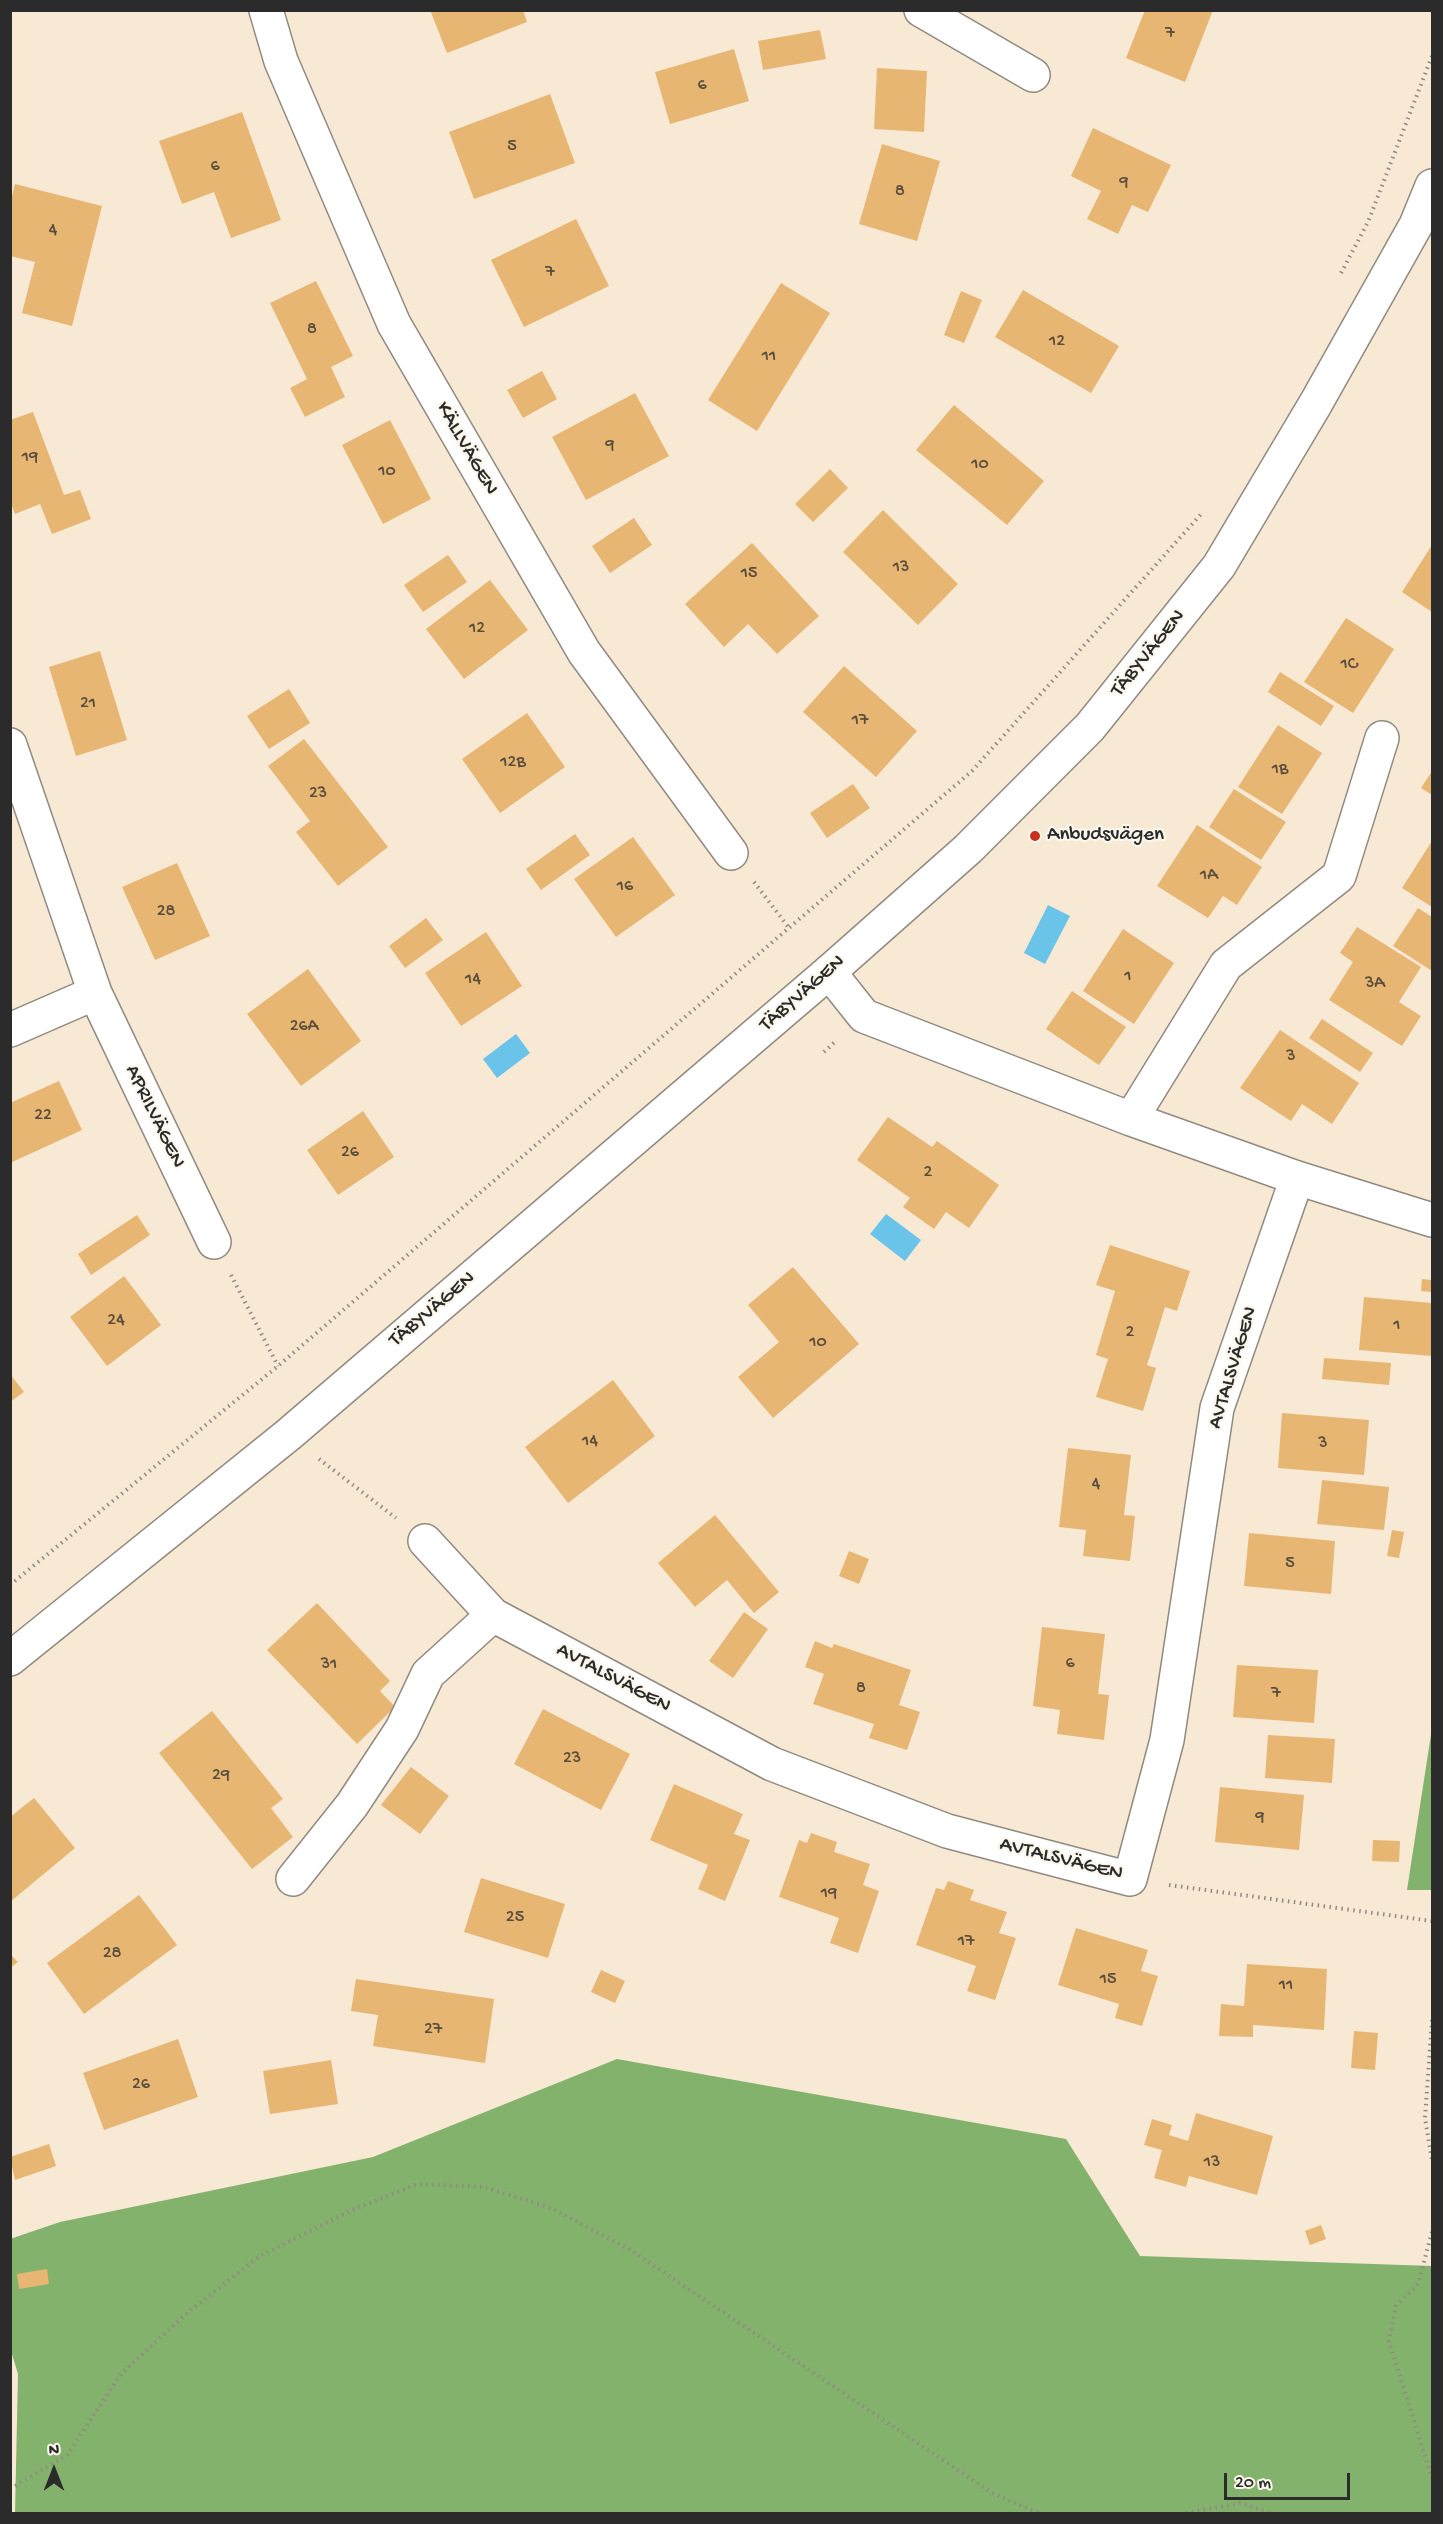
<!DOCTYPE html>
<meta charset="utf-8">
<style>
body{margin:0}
#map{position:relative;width:1443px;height:2524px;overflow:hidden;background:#f7e9d4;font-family:"Gochi Hand",sans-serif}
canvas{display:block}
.frame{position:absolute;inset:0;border:12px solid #2b2b2b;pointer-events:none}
.north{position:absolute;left:24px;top:2440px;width:60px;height:60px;-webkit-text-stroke:4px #fbf7ec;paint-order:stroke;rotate:0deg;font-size:16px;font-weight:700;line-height:24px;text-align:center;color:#2b2b2b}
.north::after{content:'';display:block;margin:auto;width:21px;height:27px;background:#2b2b2b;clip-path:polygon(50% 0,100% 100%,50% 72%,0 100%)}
.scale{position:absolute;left:1224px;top:2473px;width:126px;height:27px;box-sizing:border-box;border:3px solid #2b2b2b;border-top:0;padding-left:8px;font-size:18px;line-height:21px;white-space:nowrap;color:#2b2b2b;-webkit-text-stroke:4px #fbf7ec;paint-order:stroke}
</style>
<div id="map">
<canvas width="1443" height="2524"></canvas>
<div class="frame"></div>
<div class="north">N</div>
<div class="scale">20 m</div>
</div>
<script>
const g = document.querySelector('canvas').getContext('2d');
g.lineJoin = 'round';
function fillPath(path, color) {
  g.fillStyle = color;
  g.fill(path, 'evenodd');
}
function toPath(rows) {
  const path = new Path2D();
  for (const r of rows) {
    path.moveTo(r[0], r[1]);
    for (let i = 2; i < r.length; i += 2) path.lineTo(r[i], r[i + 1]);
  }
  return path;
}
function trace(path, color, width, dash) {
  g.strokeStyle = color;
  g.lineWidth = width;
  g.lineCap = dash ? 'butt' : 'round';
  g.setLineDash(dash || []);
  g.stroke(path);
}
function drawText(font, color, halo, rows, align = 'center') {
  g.font = font + ' "Gochi Hand",sans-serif';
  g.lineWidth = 4.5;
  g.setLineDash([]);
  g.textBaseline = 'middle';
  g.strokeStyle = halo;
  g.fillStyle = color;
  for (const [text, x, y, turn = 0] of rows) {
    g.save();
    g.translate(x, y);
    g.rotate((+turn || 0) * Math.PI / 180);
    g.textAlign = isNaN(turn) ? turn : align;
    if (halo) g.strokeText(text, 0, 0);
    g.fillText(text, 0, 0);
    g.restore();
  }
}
const forest = toPath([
 [1432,1728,1432,1890,1407,1890],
 [617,2059,1066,2139,1140,2256,1432,2266,1432,2513,15,2513,18,2374,11,2351,10,2239,60,2222,373,2157]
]);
const water = toPath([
 [1048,905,1070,916,1045,964,1024,953],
 [516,1034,530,1053,497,1078,483,1059],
 [886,1214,921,1240,905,1261,870,1234]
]);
const building = toPath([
 [430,10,523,10,527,22,447,53],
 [1145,10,1213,10,1185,82,1126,58],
 [820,30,826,59,763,70,758,41],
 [734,49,749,101,670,124,655,72],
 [877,68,927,71,924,132,874,129],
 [550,94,575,163,474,199,449,132],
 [242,112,281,220,231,238,214,192,182,204,159,141],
 [1093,128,1171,165,1148,212,1132,205,1118,234,1087,219,1101,191,1071,176],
 [882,144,940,161,917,241,859,224],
 [15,184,102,206,72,326,22,313,35,262,10,256,10,204],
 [576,219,609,286,524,327,491,260],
 [316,281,353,356,331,367,345,397,305,417,290,388,307,379,270,303],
 [781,283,830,313,757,431,708,400],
 [1023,290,1119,346,1091,393,995,337],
 [961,291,982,300,964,343,944,335],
 [542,371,557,399,523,418,507,390],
 [635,393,669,456,586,500,552,437],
 [954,405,1044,481,1007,525,916,450],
 [33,412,64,495,80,490,91,519,52,534,40,504,15,514,10,501,10,420],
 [390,420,431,499,383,524,342,445],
 [830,469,848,488,813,522,795,504],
 [883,510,958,584,918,625,843,552],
 [634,518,652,545,610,573,592,546],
 [752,543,819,616,777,654,748,624,724,647,685,604],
 [1432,545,1432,612,1402,592],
 [448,555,467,582,423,612,404,585],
 [490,580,528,630,464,679,426,629],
 [1346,618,1394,649,1353,713,1304,682],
 [100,651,127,740,76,756,49,667],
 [844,666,917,731,876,777,803,712],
 [1280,672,1334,706,1321,726,1268,692],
 [289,689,310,723,269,749,247,716],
 [527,713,565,767,500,813,462,759],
 [1278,725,1322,753,1282,814,1238,787],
 [304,739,388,847,338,886,296,832,310,821,268,766],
 [1432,771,1432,795,1421,788],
 [853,784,870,808,827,838,810,813],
 [1234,789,1286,822,1261,860,1209,827],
 [1197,825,1262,867,1237,905,1223,896,1208,918,1157,886],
 [575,834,590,855,541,890,526,869],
 [633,837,675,895,616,937,574,879],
 [1432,841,1432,907,1402,888],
 [177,863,210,936,155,960,122,887],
 [1418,908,1432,917,1432,971,1393,946],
 [426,918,443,940,405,968,389,946],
 [1357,927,1421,967,1399,1002,1421,1016,1402,1046,1329,1000,1353,962,1340,953],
 [1123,929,1174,963,1134,1024,1083,991],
 [486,932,522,986,461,1026,425,973],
 [308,969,361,1041,301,1086,247,1014],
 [1072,991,1126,1027,1099,1065,1046,1029],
 [1322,1019,1373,1053,1360,1072,1309,1038],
 [1280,1030,1359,1083,1332,1124,1302,1104,1291,1121,1240,1088],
 [59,1081,82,1130,10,1163,10,1103],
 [363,1111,394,1157,338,1195,307,1150],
 [888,1117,932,1147,937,1141,999,1185,969,1228,946,1212,934,1229,903,1207,910,1198,857,1160],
 [137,1215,150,1235,91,1275,78,1254],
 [1110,1245,1190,1271,1177,1311,1165,1307,1147,1365,1156,1368,1143,1411,1096,1397,1108,1359,1096,1355,1115,1291,1096,1285],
 [793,1267,859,1344,773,1418,738,1377,779,1342,748,1305],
 [124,1276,161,1325,107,1366,70,1317],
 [1422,1279,1432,1280,1432,1292,1421,1291],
 [1364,1297,1432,1303,1432,1356,1359,1350],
 [1324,1358,1391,1363,1389,1385,1322,1379],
 [10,1374,24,1392,10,1402],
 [613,1380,655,1436,568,1503,525,1447],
 [1282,1413,1369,1420,1364,1475,1278,1468],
 [1068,1448,1131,1455,1124,1515,1135,1516,1130,1561,1083,1556,1086,1530,1059,1527],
 [1322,1480,1389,1487,1384,1530,1317,1524],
 [715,1515,779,1592,754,1613,727,1580,695,1607,658,1563],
 [1392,1530,1404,1532,1399,1558,1387,1556],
 [1249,1533,1335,1541,1331,1594,1244,1586],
 [849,1551,869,1559,859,1584,839,1576],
 [317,1603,390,1681,380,1691,395,1707,357,1744,267,1650],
 [744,1612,768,1629,733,1678,709,1661],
 [1042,1627,1105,1634,1098,1694,1109,1695,1104,1740,1057,1734,1060,1710,1033,1706],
 [815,1641,832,1648,834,1644,911,1670,899,1705,920,1712,907,1750,869,1738,874,1724,813,1704,824,1674,805,1667],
 [1237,1665,1318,1670,1314,1723,1233,1717],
 [543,1709,630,1754,601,1810,514,1764],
 [212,1711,283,1799,271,1808,293,1837,252,1869,159,1753],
 [1268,1735,1335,1739,1332,1783,1265,1778],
 [411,1767,449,1796,420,1834,381,1805],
 [674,1784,743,1814,734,1834,750,1840,725,1901,698,1889,708,1865,650,1840],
 [1220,1787,1304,1795,1299,1850,1215,1842],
 [34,1798,75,1848,10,1902,10,1817],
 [811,1833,837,1842,834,1852,870,1864,863,1885,879,1891,858,1953,830,1943,839,1918,779,1897,799,1840,807,1843],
 [1373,1840,1400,1841,1399,1862,1372,1861],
 [481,1878,565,1904,548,1958,464,1932],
 [948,1881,974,1890,970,1900,1007,1912,999,1933,1016,1938,995,2000,967,1991,976,1966,916,1945,936,1888,944,1890],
 [139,1895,177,1945,84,2014,47,1963],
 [1076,1928,1148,1950,1141,1971,1158,1976,1142,2026,1115,2018,1119,2004,1058,1985],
 [10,1954,18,1962,10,1968],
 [1247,1964,1327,1969,1324,2030,1253,2025,1253,2037,1219,2036,1221,2004,1244,2006],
 [601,1970,625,1981,615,2003,591,1992],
 [356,1979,494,1999,485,2063,373,2046,378,2015,351,2011],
 [1354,2031,1378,2033,1375,2070,1351,2068],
 [178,2039,198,2097,104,2130,83,2073],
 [331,2060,338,2104,270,2114,263,2071],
 [1196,2113,1273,2136,1257,2195,1189,2176,1186,2187,1154,2178,1162,2150,1144,2145,1152,2119,1172,2125,1169,2135,1188,2141],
 [49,2144,56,2166,15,2180,10,2157],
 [1321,2225,1326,2239,1310,2245,1305,2231],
 [47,2269,49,2284,19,2289,17,2274]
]);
const path = toPath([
 [1341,273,1368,222,1432,56],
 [754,882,789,928],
 [824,1052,837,1040],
 [231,1275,278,1366],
 [319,1459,396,1518],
 [10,1585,278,1366,972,771,1202,513],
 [1169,1885,1432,1921],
 [1432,2020,1425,2118,1432,2160],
 [1432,2232,1418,2284,1396,2306,1389,2341,1432,2478],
 [10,2489,67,2455,121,2374,187,2313,260,2256,352,2210,418,2184,484,2187,551,2208,629,2249,992,2493,1041,2514],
 [1180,2514,1241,2503,1273,2514]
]);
const minor = toPath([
 [266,10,281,61,394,324,584,652,731,853],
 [921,10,1033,75],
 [10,745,95,993,214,1242],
 [829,972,864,1016,1131,1119,1297,1178,1432,1220],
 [10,1030,95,993],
 [1131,1119,1226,965,1339,876,1382,738],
 [425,1541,493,1615,772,1764,947,1831,1130,1879,1167,1740,1217,1408,1297,1178],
 [293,1879,352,1805,402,1729,428,1674,493,1615]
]);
const secondary = toPath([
 [10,1659,288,1435,829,972,968,849,1090,727,1219,566,1316,403,1416,225,1432,186]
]);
const markers = [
 [1035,836,6,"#c8321e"]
];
const numberNames = [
 ["7",1170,34],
 ["6",702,86],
 ["5",512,147],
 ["6",215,167],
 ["9",1124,183],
 ["8",900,192],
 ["4",53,231],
 ["7",550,273],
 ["8",312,330],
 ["12",1057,342],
 ["11",769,357],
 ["9",610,446],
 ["19",30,458],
 ["10",980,465],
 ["10",387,472],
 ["13",901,568],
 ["15",749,574],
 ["12",477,629],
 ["1C",1349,665],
 ["21",88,704],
 ["17",860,721],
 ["12B",513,763],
 ["1B",1280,770],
 ["23",318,794],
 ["1A",1209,876],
 ["16",625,887],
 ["28",166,912],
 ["1",1128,977],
 ["14",473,980],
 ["3A",1375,984],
 ["26A",304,1027],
 ["3",1291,1057],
 ["22",43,1116],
 ["26",350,1153],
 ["2",928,1173],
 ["24",116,1321],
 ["1",1397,1326],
 ["2",1130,1333],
 ["10",818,1343],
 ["14",590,1442],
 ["3",1323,1444],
 ["4",1096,1485],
 ["5",1290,1564],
 ["6",1070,1664],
 ["31",329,1665],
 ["8",861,1689],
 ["7",1276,1694],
 ["23",572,1759],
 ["29",221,1776],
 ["9",1260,1818],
 ["19",829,1894],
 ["25",515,1918],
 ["17",966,1942],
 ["28",112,1954],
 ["15",1108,1980],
 ["11",1286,1986],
 ["27",433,2030],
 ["26",141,2085],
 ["13",1212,2163]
];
const streetNames = [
 ["KÄLLVÄGEN",466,449,60],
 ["TÄBYVÄGEN",1149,654,-51],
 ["TÄBYVÄGEN",803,994,-41],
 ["APRILVÄGEN",154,1117,64],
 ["TÄBYVÄGEN",433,1310,-40],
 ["AVTALSVÄGEN",1234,1368,-73],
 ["AVTALSVÄGEN",613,1679,28],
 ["AVTALSVÄGEN",1061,1860,14]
];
const poiNames = [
 ["Anbudsvägen",1047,836]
];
fillPath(forest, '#82b26c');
fillPath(water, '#6ac3e8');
fillPath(building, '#e7b673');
trace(minor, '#918a80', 36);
trace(secondary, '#918a80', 36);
trace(path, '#918a80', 4, [1.5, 4.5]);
trace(minor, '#fff', 33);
trace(secondary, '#fff', 33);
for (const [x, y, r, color] of markers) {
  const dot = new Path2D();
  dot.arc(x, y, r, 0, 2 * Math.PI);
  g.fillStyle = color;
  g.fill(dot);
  trace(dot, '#fbf7ec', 2);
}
drawText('18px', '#5a4e3d', null, numberNames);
drawText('21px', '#2b2b2b', '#fbf7ec', streetNames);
drawText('21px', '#2b2b2b', '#fbf7ec', poiNames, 'left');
</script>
